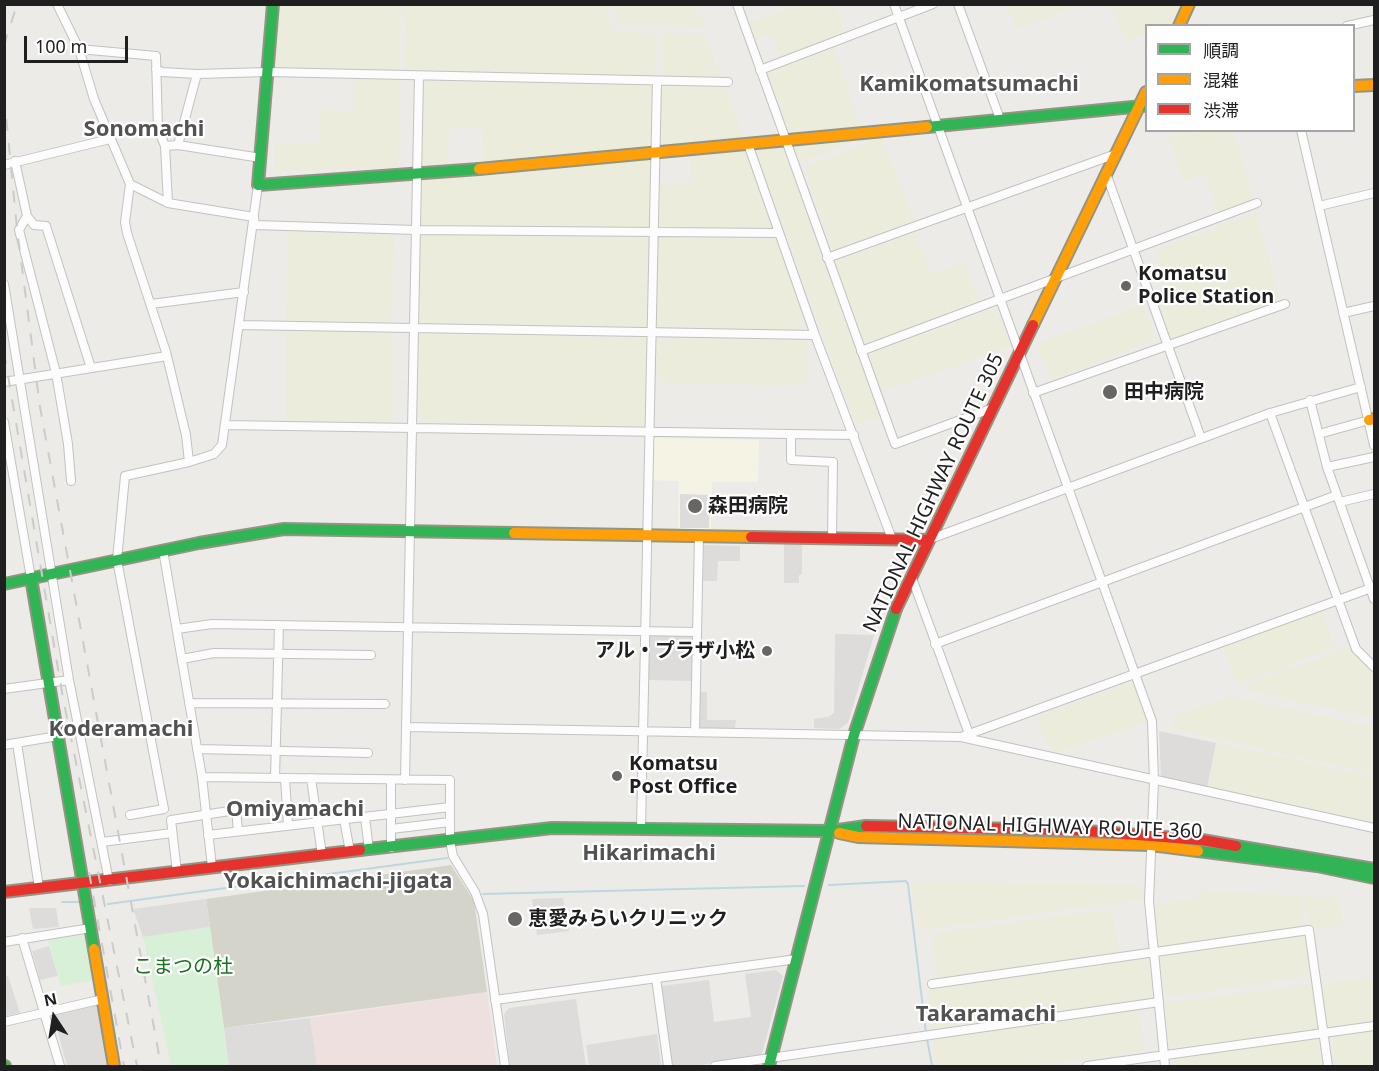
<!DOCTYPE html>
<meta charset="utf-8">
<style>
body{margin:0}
#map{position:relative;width:1379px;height:1071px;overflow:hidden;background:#edebe8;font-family:"Noto Sans","Noto Sans JP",sans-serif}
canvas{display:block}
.frame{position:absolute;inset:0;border:6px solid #1f1f1f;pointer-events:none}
.legend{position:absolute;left:1145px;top:24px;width:210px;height:108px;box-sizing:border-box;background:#fff;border:2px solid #a5a5a5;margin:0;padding:8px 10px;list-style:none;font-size:18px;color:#1f1f1f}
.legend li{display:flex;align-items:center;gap:12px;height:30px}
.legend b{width:30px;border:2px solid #a5a5a5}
.north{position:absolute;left:24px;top:987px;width:60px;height:60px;-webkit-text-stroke:4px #fff;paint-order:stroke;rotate:348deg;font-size:16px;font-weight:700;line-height:24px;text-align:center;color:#1f1f1f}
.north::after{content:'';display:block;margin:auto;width:21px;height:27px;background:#1f1f1f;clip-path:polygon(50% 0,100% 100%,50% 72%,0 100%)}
.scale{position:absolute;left:24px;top:36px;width:104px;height:27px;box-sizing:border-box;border:3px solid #1f1f1f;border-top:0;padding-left:8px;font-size:18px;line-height:21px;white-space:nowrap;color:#1f1f1f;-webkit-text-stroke:4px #fff;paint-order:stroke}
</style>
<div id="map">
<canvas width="1379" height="1071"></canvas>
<div class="frame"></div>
<ul class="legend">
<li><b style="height:8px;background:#30b455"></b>順調</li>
<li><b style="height:8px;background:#ff9f0a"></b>混雑</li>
<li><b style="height:8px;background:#e5322d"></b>渋滞</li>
</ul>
<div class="north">N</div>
<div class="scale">100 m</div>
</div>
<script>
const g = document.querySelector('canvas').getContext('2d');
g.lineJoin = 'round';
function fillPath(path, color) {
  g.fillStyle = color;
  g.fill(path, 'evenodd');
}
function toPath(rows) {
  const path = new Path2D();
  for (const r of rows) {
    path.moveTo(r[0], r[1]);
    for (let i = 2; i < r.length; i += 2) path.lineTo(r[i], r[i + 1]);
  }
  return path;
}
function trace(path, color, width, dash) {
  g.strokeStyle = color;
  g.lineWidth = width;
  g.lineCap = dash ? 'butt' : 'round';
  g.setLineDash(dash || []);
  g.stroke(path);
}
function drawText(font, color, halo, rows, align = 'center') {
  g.font = font + ' "Noto Sans","Noto Sans JP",sans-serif';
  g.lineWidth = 4.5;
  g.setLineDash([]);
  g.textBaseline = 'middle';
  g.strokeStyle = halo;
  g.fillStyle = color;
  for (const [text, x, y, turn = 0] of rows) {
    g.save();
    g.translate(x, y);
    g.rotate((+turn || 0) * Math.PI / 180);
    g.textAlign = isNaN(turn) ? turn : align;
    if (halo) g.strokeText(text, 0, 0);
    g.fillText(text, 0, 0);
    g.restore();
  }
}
const commercial = toPath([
 [487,992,497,1066,317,1066,310,1018]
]);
const education = toPath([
 [652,438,759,440,758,482,712,482,711,530,678,529,679,481,651,480]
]);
const construction = toPath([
 [451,865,474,901,487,992,224,1028,206,899]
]);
const farmland = toPath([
 [279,5,401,5,399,71,273,67],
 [405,5,610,5,610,31,656,33,654,76,404,71],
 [697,5,705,27,616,24,616,5],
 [797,5,835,5,845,34,780,59,771,34,755,40,749,22],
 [1007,5,1007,4,1083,5,1016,29],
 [1112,5,1112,4,1180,5,1171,24,1146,26,1146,33,1125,41],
 [662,33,704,33,722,77,662,76],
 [834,48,860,127,790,136,768,73],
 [353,78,400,79,398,167,275,171,275,143,320,142,319,110,354,111],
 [422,81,655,86,652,148,484,161,483,129,449,127,448,163,421,166],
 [660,86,725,87,744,139,660,146],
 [1187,131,1234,131,1254,201,1218,214,1206,174,1183,182,1168,137],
 [882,136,915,222,833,252,805,166,868,143,868,139],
 [861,139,800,162,794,144],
 [782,147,883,417,856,425,755,150],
 [746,151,775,227,659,228,660,184,691,183,691,156],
 [651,159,650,229,422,225,422,179],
 [1256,213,1280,301,1171,341,1157,299,1170,294,1154,250],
 [288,232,395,235,392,325,285,322],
 [915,233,931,274,964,263,980,303,865,344,835,261],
 [420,235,650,238,649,329,419,325],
 [657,238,780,239,802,302,800,330,656,328],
 [1143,305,1156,339,1050,380,1037,343],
 [997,308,1011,346,881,392,868,354],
 [285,331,394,333,393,423,285,422],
 [418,334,648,338,648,427,420,422],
 [656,339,808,341,808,386,657,382],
 [1322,610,1335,648,1237,684,1223,645],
 [1349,647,1374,673,1374,718,1246,690,1247,684],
 [1134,682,1147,722,1051,754,1036,717],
 [1230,696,1374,727,1374,773,1172,729,1173,717],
 [1216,743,1374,777,1374,823,1208,786],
 [911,881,1142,885,1143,899,919,930],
 [1199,890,1302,896,1305,928,1157,947,1156,904,1199,898],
 [1304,896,1339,898,1343,925,1310,929],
 [1113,909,1119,952,938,978,931,934],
 [1305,933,1312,976,1165,997,1158,953],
 [1149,955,1156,999,933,1031,928,987],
 [1374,977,1374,1021,1328,1027,1322,984],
 [1312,984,1319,1030,1170,1048,1164,1003],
 [1139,1008,1144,1051,1031,1066,937,1066,933,1038],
 [1374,1030,1374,1066,1336,1066,1332,1036],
 [1320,1037,1324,1066,1175,1066,1173,1055]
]);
const park = toPath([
 [210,927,229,1066,171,1066,143,937],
 [83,933,86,935,95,980,61,986,47,936]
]);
const parking = toPath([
 [680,494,710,495,709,528,680,528],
 [784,543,802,543,802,574,799,575,799,583,784,583],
 [704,545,740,546,740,561,718,561,717,581,703,581],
 [835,634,874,635,848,723,839,729,814,728,814,719,828,717,834,713],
 [650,635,693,636,691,681,648,680],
 [700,692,707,692,707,720,736,720,735,728,700,728],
 [1159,731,1216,743,1207,788,1161,777],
 [563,898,569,931,537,935,532,899],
 [206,899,210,927,143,937,133,909],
 [29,908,56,908,59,927,33,929],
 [49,946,58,976,40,980,32,951],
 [776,970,783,976,761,1057,691,1066,671,1066,662,986,709,980,714,1022,751,1017,745,974],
 [8,976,20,1013,5,1016,5,977],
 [576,999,586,1066,510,1066,504,1014,509,1008],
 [99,1004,112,1066,67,1066,53,1014],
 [310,1018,317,1066,229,1066,224,1028],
 [657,1034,661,1066,589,1066,586,1045]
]);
const stream = toPath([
 [829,885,906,881,908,884,926,1033],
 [483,894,804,886],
 [62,902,79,902],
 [108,904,447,858],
 [927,1039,932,1066]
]);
const street = toPath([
 [57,4,79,49,94,99,130,184,125,222,127,233,166,352,186,435,189,462],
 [737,4,895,444,993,408],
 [894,4,1152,721,1154,781,1149,901,1165,1066],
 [958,4,1000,119],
 [1347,26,1374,20],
 [79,49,156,56,158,129,165,146,168,203],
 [156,69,162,72,197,74],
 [760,70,933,4],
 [1301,130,1374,445],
 [748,144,815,335,892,539],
 [178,145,197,74,268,72,728,82],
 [165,146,178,145,261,158],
 [15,161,27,216,19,230,56,373,68,444,71,481],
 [4,165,110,139],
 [1107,176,1201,438],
 [130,184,168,203,254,217,255,225,416,230,779,233],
 [1319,206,1374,193],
 [27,216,34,225,46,226,91,368],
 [827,258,1116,154],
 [4,284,69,680,109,881],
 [151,304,244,292],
 [1343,313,1374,306],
 [240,325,815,335],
 [861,351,1257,203],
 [4,382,167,356],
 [1033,393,1285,304],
 [1310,400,1327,467,1374,599],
 [1270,413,1356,649,1374,667],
 [4,422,31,578],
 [225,425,854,435],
 [791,434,791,460,833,462,832,538],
 [1319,434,1369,420],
 [1327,467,1374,457],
 [1340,502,1374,494],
 [933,538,1270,413,1361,387],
 [163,550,202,777,212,867],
 [912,578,969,734],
 [177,629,212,624,697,632],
 [935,644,1337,495],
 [182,659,214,653,371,655],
 [4,689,69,680],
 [189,703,385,704],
 [406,727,961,737,1374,828],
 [695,732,699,536],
 [961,737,1374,587],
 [17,743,39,888],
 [4,745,58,736],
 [197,749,368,753],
 [202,777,450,780,450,841,453,856,475,892,483,914,505,1066],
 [275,778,279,625],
 [285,778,288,825],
 [311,778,322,855],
 [405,780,419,76],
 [130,815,164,809,117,560,125,476,189,462,214,454,222,445,258,185],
 [365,817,369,850],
 [344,819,350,852],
 [641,828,657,81],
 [391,829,450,822],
 [208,835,450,807],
 [102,842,172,833],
 [391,848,391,780],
 [177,872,171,820,236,810,238,831],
 [22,938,60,1066],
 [4,942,91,928],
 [656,978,668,1066],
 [932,984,1309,930,1328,1066],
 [495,1000,797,959],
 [4,1022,103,999],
 [715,1066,1159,1002],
 [1087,1066,1374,1026]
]);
const fast = toPath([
 [273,4,258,185,479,169],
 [927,127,1143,106],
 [31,578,94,949],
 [4,584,199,543,284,529,514,533],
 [1236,846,1374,869],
 [360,850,552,828,831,831,866,826],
 [1198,851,1317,866,1374,878],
 [4,1066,5,1066],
 [769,1066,854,735,896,609]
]);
const slow = toPath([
 [1179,26,1189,4],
 [1354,86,1374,85],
 [479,169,927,127],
 [1033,325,1146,92],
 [1369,420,1374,419],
 [514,533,751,537],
 [839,833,858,837,1151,845,1198,851],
 [94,949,114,1066]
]);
const jam = toPath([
 [751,537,929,540],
 [896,609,1033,325],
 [866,826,1073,830,1202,840,1236,846],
 [4,892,360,850]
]);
const rail = toPath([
 [4,46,17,4],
 [4,95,17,229,40,407,161,1066],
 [4,352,63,698,137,1066],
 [89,872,124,1066]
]);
const markers = [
 [1126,286,6,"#676665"],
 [1110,392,8,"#676665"],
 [695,506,8,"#676665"],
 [767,651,6,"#676665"],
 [617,776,6,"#676665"],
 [515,919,8,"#676665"]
];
const poiNames = [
 ["Komatsu",1138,274],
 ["Police Station",1138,297],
 ["田中病院",1124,392],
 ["森田病院",708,506],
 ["アル・プラザ小松",755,651,"right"],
 ["Komatsu",629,764],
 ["Post Office",629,787],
 ["恵愛みらいクリニック",528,919]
];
const streetNames = [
 ["NATIONAL HIGHWAY ROUTE 305",934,493,-65],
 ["NATIONAL HIGHWAY ROUTE 360",1050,827,2]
];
const parkNames = [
 ["こまつの杜",183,967]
];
const quarterNames = [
 ["Kamikomatsumachi",969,85],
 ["Sonomachi",144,130],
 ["Koderamachi",121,730],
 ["Omiyamachi",295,810],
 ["Hikarimachi",649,854],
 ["Yokaichimachi-jigata",338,882],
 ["Takaramachi",986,1015]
];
fillPath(commercial, '#eee0de');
fillPath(education, '#f5f4e4');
fillPath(construction, '#d5d4ca');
fillPath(farmland, '#ebecdc');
fillPath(park, '#d8f0d7');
fillPath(parking, '#dddcdb');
trace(stream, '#bed7de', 2);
trace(street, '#c3c2c0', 10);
trace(fast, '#949581', 14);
trace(slow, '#949581', 14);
trace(jam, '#949581', 14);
trace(street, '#fcfcfc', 8);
trace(fast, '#30b455', 10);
trace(slow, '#ff9f0a', 10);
trace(jam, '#e5322d', 10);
trace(rail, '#cbcbca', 2, [12, 12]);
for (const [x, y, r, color] of markers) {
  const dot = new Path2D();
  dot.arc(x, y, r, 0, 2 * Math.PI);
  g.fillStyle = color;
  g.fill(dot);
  trace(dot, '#fff', 2);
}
drawText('bold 20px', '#1f1f1f', '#fff', poiNames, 'left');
drawText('20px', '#1f1f1f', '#fff', streetNames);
drawText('20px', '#15741b', '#fff', parkNames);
drawText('bold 22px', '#525252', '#fff', quarterNames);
</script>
